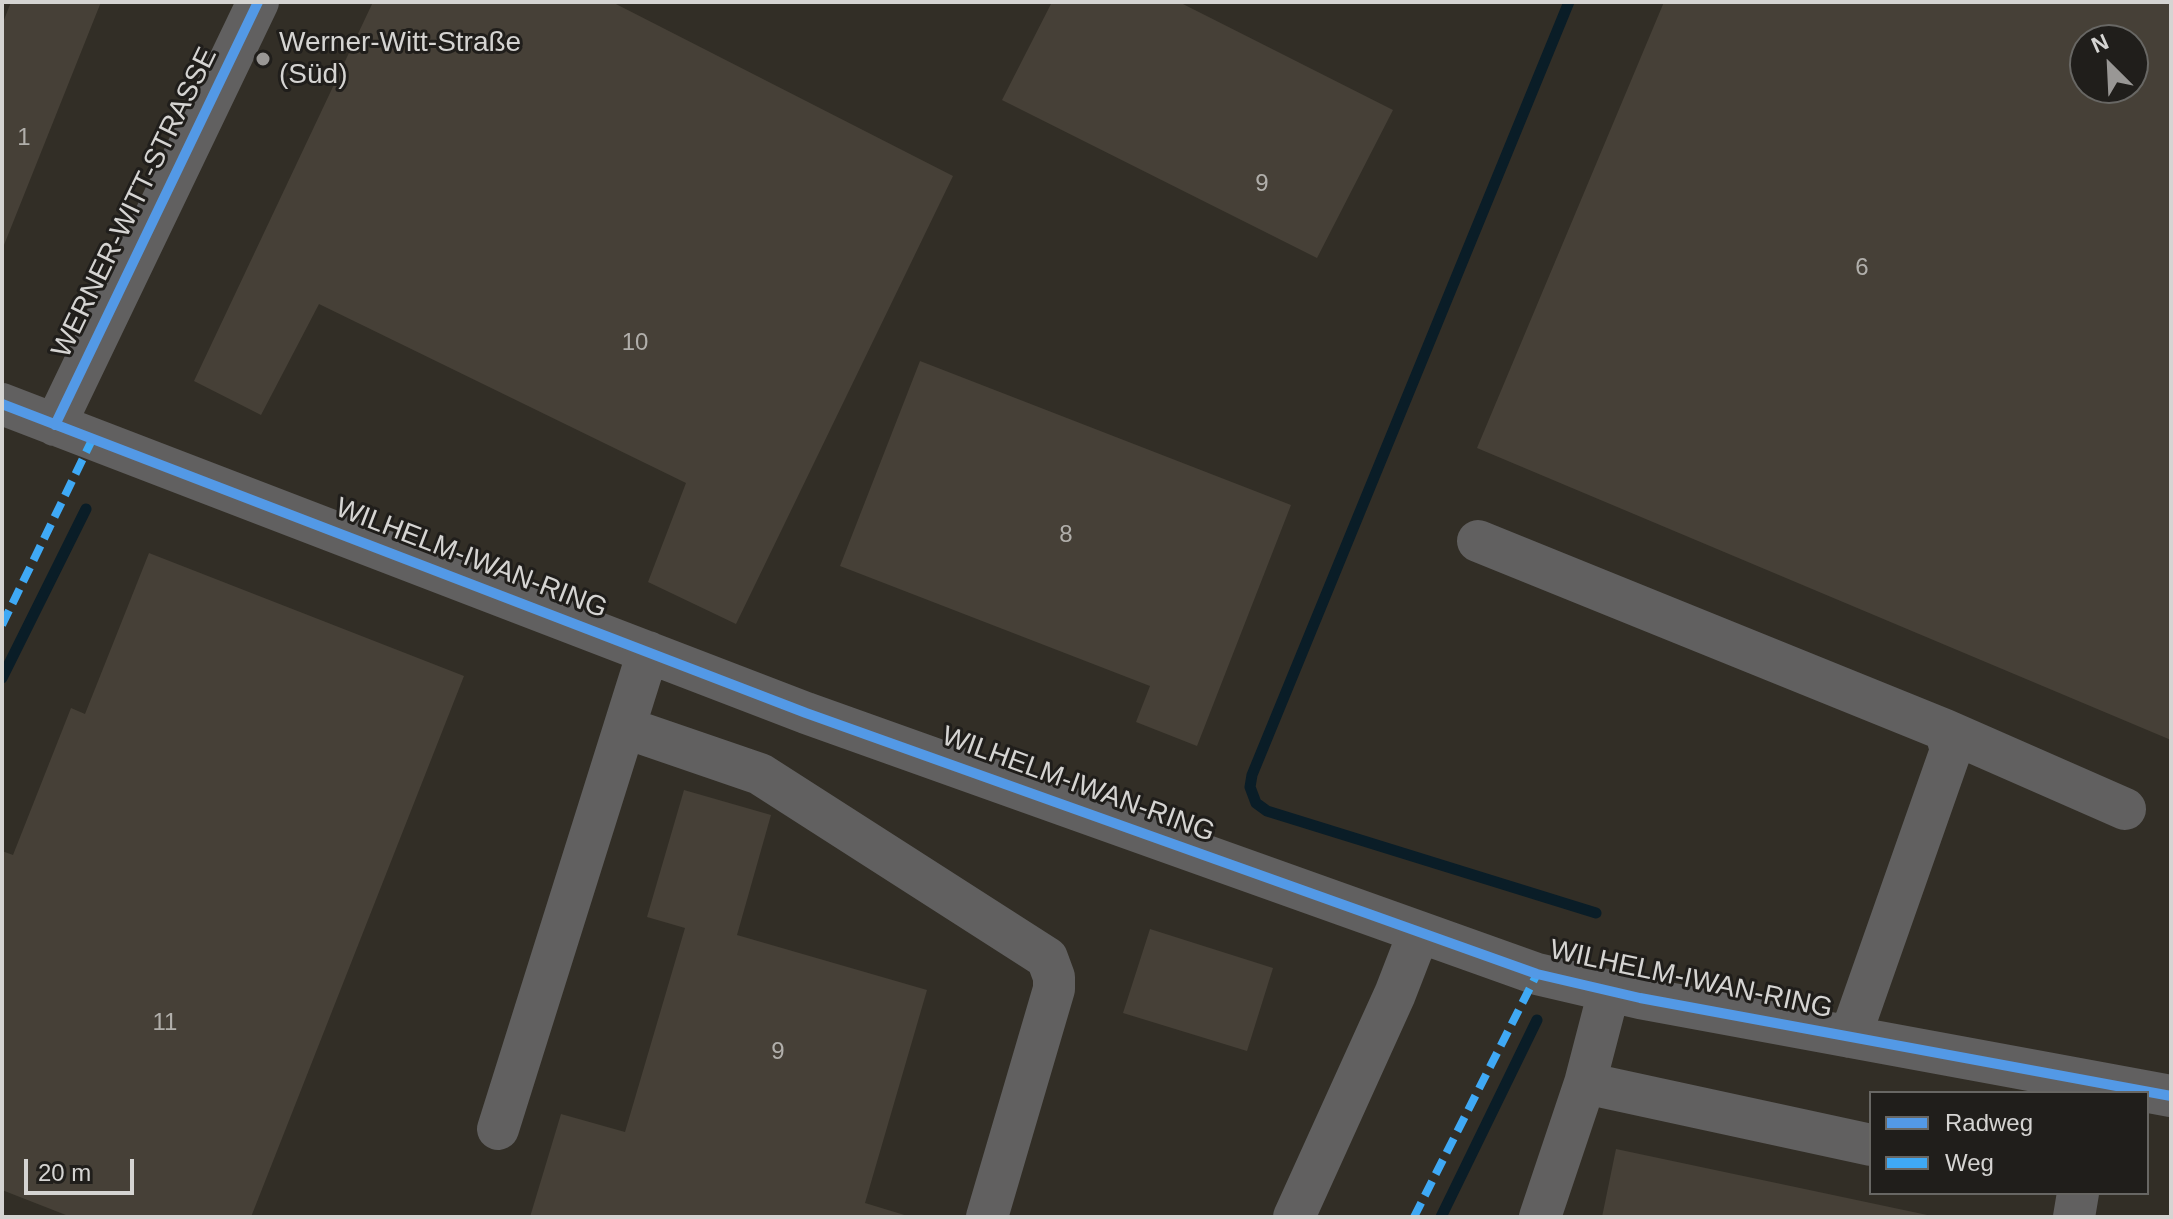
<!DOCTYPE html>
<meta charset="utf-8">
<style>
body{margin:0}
#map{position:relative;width:2173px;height:1219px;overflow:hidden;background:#292725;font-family:Arial,sans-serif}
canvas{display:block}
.frame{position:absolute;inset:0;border:4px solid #d5d4d2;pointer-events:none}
.legend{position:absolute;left:1869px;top:1091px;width:280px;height:104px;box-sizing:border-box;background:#201e1b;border:2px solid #686764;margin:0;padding:10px 14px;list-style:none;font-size:24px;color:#d5d4d2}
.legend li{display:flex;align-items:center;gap:16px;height:40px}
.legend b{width:40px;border:2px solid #686764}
.north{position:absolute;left:2069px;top:24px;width:80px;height:80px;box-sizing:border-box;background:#201e1b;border:2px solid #686764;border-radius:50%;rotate:336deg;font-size:22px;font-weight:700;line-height:32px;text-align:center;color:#d5d4d2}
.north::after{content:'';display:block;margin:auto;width:28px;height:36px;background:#999795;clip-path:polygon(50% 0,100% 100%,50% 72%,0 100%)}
.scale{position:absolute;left:24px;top:1159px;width:110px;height:36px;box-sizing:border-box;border:4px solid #d5d4d2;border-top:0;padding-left:10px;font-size:24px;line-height:28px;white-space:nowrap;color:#d5d4d2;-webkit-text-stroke:6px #201e1b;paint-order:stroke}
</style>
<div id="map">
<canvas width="2173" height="1219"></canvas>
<div class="frame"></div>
<ul class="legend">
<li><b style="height:10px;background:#5399e6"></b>Radweg</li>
<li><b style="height:10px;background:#3fa9f5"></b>Weg</li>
</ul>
<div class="north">N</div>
<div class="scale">20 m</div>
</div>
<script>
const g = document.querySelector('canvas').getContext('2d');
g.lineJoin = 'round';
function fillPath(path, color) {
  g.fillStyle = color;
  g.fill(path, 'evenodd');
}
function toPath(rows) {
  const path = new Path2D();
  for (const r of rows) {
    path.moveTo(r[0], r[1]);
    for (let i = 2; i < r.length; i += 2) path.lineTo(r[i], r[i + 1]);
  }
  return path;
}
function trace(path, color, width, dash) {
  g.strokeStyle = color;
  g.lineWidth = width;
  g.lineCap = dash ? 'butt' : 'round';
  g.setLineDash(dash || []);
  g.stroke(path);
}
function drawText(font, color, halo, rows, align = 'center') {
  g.font = font + ' Arial,sans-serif';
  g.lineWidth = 6;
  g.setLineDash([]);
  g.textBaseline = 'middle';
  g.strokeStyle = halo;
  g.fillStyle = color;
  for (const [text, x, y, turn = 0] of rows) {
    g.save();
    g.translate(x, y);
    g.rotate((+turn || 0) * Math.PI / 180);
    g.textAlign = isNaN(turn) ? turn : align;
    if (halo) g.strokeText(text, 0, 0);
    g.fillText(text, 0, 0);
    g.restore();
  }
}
const built = toPath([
 [2,2,2171,2,2171,1217,2,1217],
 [2085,40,2133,40,2133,88,2085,88],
 [1871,1093,2147,1093,2147,1193,1871,1193]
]);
const stream = toPath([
 [1569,2,1252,775,1250,787,1256,803,1267,811,1596,913],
 [2,678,86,509],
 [1441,1217,1537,1020]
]);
const building = toPath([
 [11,2,101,2,2,250,2,25],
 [373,2,612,2,953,176,736,624,648,582,686,483,319,304,261,415,194,381],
 [1052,2,1179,2,1393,110,1317,258,1002,100],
 [1664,2,2171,2,2171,740,1477,448],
 [2085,40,2133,40,2133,88,2085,88],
 [920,361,1291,505,1197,746,1136,722,1150,686,840,566],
 [149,553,464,676,251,1217,71,1217,2,1190,2,851,13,855,71,708,85,714],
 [684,790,771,815,737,935,927,990,865,1203,911,1217,530,1217,561,1114,625,1132,685,928,647,917],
 [1150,929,1273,968,1247,1051,1123,1013],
 [1616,1149,1932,1216,1932,1217,1602,1217]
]);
const minor = toPath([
 [2,404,806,713,1537,974,1640,998,2171,1096],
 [55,425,258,2],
 [1478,541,1945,730,1951,750,1850,1037],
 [626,728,760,774,1047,958,1054,977,1054,989,987,1217],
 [1945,730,2125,809],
 [1609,991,1585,1083,1871,1145],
 [498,1129,648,652],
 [1294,1217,1395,994,1419,932],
 [1540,1217,1585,1083],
 [2074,1217,2078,1193]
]);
const quiet = toPath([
 [2,625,92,440],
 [1414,1217,1537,974]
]);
const cycleway = toPath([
 [2,404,806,713,1537,974,1640,998,2171,1096],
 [55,425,258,2]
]);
const markers = [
 [263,59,8,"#999795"]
];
const numberNames = [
 ["1",24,138],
 ["9",1262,184],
 ["6",1862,268],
 ["10",635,343],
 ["8",1066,535],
 ["11",165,1023],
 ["9",778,1052]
];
const poiNames = [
 ["Werner-Witt-Straße",279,43],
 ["(Süd)",279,75]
];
const streetNames = [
 ["WERNER-WITT-STRASSE",135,203,-64],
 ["WILHELM-IWAN-RING",471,559,21],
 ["WILHELM-IWAN-RING",1078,785,20],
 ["WILHELM-IWAN-RING",1691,980,12]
];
fillPath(built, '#322e26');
trace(stream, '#0a1d27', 11);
fillPath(building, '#464037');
trace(minor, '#616060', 42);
trace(quiet, '#3fa9f5', 8, [16, 8]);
trace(cycleway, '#5399e6', 10);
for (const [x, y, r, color] of markers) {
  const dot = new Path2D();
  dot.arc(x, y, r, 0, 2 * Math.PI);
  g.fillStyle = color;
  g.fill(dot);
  trace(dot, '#201e1b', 3);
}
drawText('24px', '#b1afab', null, numberNames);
drawText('28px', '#d5d4d2', '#201e1b', poiNames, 'left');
drawText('28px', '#d5d4d2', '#201e1b', streetNames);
</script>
